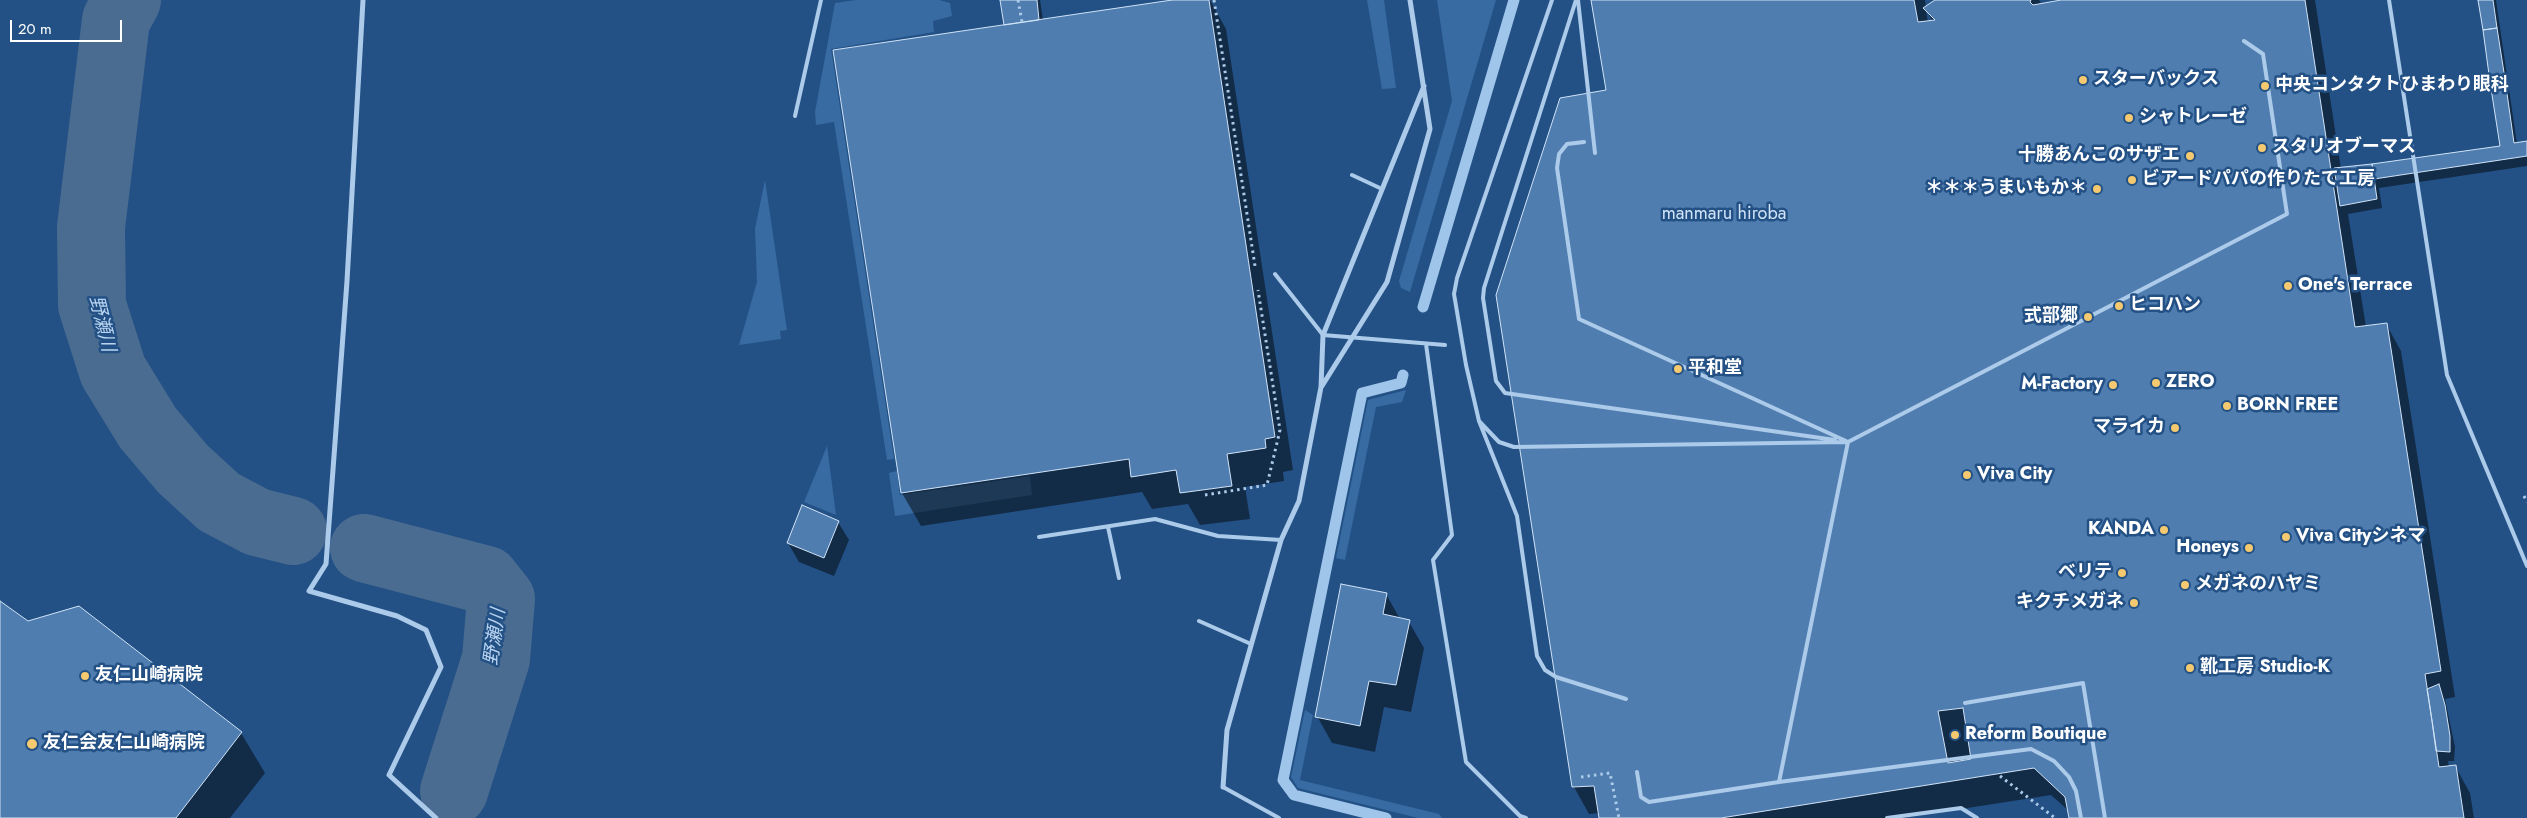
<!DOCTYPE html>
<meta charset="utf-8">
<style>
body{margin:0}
#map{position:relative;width:2527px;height:818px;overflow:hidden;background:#235185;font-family:Jost,sans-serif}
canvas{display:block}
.scale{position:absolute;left:10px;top:20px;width:112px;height:22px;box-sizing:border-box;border:2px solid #fff;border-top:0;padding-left:6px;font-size:15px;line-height:18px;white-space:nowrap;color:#fff;-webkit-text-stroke:4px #235185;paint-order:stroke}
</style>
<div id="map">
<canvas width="2527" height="818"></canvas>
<div class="scale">20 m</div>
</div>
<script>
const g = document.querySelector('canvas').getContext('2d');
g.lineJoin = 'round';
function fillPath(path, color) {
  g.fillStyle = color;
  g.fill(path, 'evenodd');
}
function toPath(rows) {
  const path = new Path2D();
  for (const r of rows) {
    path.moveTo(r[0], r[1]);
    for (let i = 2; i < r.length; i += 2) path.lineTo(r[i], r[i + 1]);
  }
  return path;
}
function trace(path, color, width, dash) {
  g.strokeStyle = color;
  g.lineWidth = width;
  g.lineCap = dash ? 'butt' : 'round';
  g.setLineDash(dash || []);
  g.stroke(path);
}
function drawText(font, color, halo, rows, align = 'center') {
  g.font = font + ' Jost,"Noto Sans JP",sans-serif';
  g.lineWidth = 5;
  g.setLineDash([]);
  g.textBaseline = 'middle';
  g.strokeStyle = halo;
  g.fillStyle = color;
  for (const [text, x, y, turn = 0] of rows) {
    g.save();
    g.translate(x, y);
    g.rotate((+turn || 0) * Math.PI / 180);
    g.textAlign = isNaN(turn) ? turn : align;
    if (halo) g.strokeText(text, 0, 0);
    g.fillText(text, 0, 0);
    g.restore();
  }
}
const green = toPath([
 [856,0,939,0,950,3,952,16,933,21,934,32,831,49,894,459,887,460,834,122,816,125,815,112,835,3],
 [1367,0,1384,0,1396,88,1382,89],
 [1437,0,1496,0,1410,292,1401,288,1399,281,1452,101],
 [765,180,787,330,780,331,781,339,739,345,757,282,755,229],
 [1406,390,1402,402,1376,407,1345,560,1336,558,1368,400],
 [827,446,836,515,804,502],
 [897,471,900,495,1030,476,1032,495,895,516,889,473],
 [1305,710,1313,715,1300,780,1439,814,1442,818,1418,818,1298,788,1291,777]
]);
const shadow = toPath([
 [1001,0,1040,0,1043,20,1181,0,1210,0,1226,29,1293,470,1283,472,1284,481,1245,487,1250,519,1200,525,1188,504,1152,509,1142,492,921,526,902,493,1005,26],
 [1593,0,1925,0,1926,8,1937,0,2039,0,2042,5,2071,0,2315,0,2341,169,2501,147,2480,0,2496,0,2517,144,2527,142,2527,166,2379,188,2382,208,2348,214,2366,327,2386,324,2401,351,2455,697,2445,699,2455,747,2454,761,2448,761,2449,767,2455,766,2470,793,2474,818,2070,818,2069,811,2051,795,1903,818,1600,818,1600,813,1589,814,1574,787,1608,91],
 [1926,11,1927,11,1933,22,1928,22],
 [838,522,849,540,834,576,799,562,788,543],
 [1386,594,1400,619,1409,622,1424,648,1411,712,1384,707,1375,752,1332,743,1317,716],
 [0,602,28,622,241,733,265,773,230,818,0,818]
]);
const stream = toPath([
 [1423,307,1514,0],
 [1386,818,1294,795,1283,780,1362,393,1401,383,1403,375]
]);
const river = toPath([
 [127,0,116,20,91,227,92,305,113,371,148,428,183,469,219,502,257,522,293,531],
 [364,548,486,580,501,599,496,659,454,791]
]);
const building = toPath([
 [1000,0,1037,0,1039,20,1004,25,1000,0],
 [1172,0,1209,0,1275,437,1265,439,1266,448,1227,454,1232,486,1180,493,1176,470,1131,477,1129,459,901,493,833,50,1172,0],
 [1591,0,1914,0,1918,22,1935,20,1923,8,1935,0,2031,0,2030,2,2033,5,2061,0,2305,0,2355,327,2387,323,2441,671,2425,674,2439,767,2456,765,2464,818,2069,818,2065,797,2034,768,1721,818,1599,818,1594,786,1572,787,1496,295,1560,98,1606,90,1591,0],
 [2478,0,2493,0,2497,28,2483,30,2478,0],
 [2497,28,2505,79,2490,82,2483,30,2497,28],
 [2505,79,2514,143,2527,141,2527,156,2374,179,2372,164,2500,146,2490,82,2505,79],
 [2372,164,2377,199,2340,206,2334,168,2372,164],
 [802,505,839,521,824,558,787,543,802,505],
 [1341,584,1387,593,1383,614,1410,620,1396,685,1369,681,1360,726,1315,717,1341,584],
 [0,601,28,621,79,606,242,732,176,818,0,818,0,601],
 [2439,684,2445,705,2450,736,2450,752,2436,751,2432,721,2427,689,2439,684],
 [1963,708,1971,759,1948,763,1938,711,1963,708]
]);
const path = toPath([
 [1018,0,1022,22],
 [1214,0,1255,266],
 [1205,495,1267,485,1280,430,1258,290],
 [2524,496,2527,502],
 [2000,776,2055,818],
 [1581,777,1610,773,1619,818]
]);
const lane = toPath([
 [1552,0,1457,278,1454,294,1466,365,1479,421,1517,516,1537,656,1545,670,1556,677,1626,699],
 [1576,0,1484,288,1483,298,1496,381,1505,393,1835,440],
 [1578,0,1595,153],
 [2389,0,2447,375,2527,566],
 [795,116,821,0],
 [1584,142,1567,144,1559,154,1557,168,1579,319,1846,441],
 [1352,175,1382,189],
 [1275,274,1323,335,1445,345],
 [1426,344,1452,535,1433,560,1466,762,1520,816,1526,818],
 [1479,421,1499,442,1514,447,1848,442,2287,214,2263,54,2244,41],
 [1108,527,1119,578],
 [1039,537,1155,519,1218,536,1281,540],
 [1199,621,1251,644],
 [1965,703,2083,683,2105,818],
 [1637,772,1641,797,1649,802,1779,782,2031,749,2054,761,2069,777,2076,791,2081,818],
 [1779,782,1848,442],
 [1223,787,1279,818],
 [1887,818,1961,808,1977,818]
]);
const street = toPath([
 [363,0,347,281,326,564,309,591,397,616,426,630,441,667,389,775,436,818],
 [1322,386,1387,282,1430,129,1410,0],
 [1223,787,1227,730,1281,540,1299,501,1321,387,1323,335,1424,86]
]);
const markers = [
 [2083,80,5,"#f4c96f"],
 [2265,86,5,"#f4c96f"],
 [2129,118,5,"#f4c96f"],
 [2262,148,5,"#f4c96f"],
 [2190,156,5,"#f4c96f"],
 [2132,180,5,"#f4c96f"],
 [2097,189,5,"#f4c96f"],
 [2288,286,5,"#f4c96f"],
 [2119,306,5,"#f4c96f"],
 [2088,317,5,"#f4c96f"],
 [1678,369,5,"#f4c96f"],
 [2156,383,5,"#f4c96f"],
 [2113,385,5,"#f4c96f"],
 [2227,406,5,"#f4c96f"],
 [2175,428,5,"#f4c96f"],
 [1967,475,5,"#f4c96f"],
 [2164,530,5,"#f4c96f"],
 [2286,537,5,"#f4c96f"],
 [2249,548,5,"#f4c96f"],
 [2122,573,5,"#f4c96f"],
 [2185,585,5,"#f4c96f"],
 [2134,603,5,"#f4c96f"],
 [2190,668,5,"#f4c96f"],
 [85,676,5,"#f4c96f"],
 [1955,735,5,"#f4c96f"],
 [32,744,6,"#f4c96f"]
];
const poiNames = [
 ["スターバックス",2093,80],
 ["中央コンタクトひまわり眼科",2275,86],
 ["シャトレーゼ",2139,118],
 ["スタリオブーマス",2272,148],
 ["十勝あんこのサザエ",2180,156,"right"],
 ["ビアードパパの作りたて工房",2142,180],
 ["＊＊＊うまいもか＊",2087,189,"right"],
 ["One's Terrace",2298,286],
 ["ヒコハン",2129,306],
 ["式部郷",2078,317,"right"],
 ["平和堂",1688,369],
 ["ZERO",2166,383],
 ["M-Factory",2103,385,"right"],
 ["BORN FREE",2237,406],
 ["マライカ",2165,428,"right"],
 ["Viva City",1977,475],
 ["KANDA",2154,530,"right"],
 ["Viva Cityシネマ",2296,537],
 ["Honeys",2239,548,"right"],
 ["ベリテ",2112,573,"right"],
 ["メガネのハヤミ",2195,585],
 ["キクチメガネ",2124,603,"right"],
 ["靴工房 Studio-K",2200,668],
 ["友仁山崎病院",95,676],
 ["Reform Boutique",1965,735],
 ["友仁会友仁山崎病院",43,744]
];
const parkNames = [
 ["manmaru hiroba",1724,215]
];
const waterNames = [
 ["野瀬川",101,324,76],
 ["野瀬川",496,637,-82]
];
fillPath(green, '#376ba2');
fillPath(shadow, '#0007');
trace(stream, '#a0c5ea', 11);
trace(river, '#4b6c91', 68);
fillPath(building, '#507daf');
trace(building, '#d0e3f7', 1);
trace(path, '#accae9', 3, [2.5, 4]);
trace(lane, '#accae9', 4);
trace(street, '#accae9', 5);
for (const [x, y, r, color] of markers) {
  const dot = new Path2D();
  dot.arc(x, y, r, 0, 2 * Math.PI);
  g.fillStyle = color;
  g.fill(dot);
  trace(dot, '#235185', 2);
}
drawText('bold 18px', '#fff', '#235185', poiNames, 'left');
drawText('18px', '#d0e3f7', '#235185', parkNames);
drawText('italic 19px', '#b8d3f0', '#235185', waterNames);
</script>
